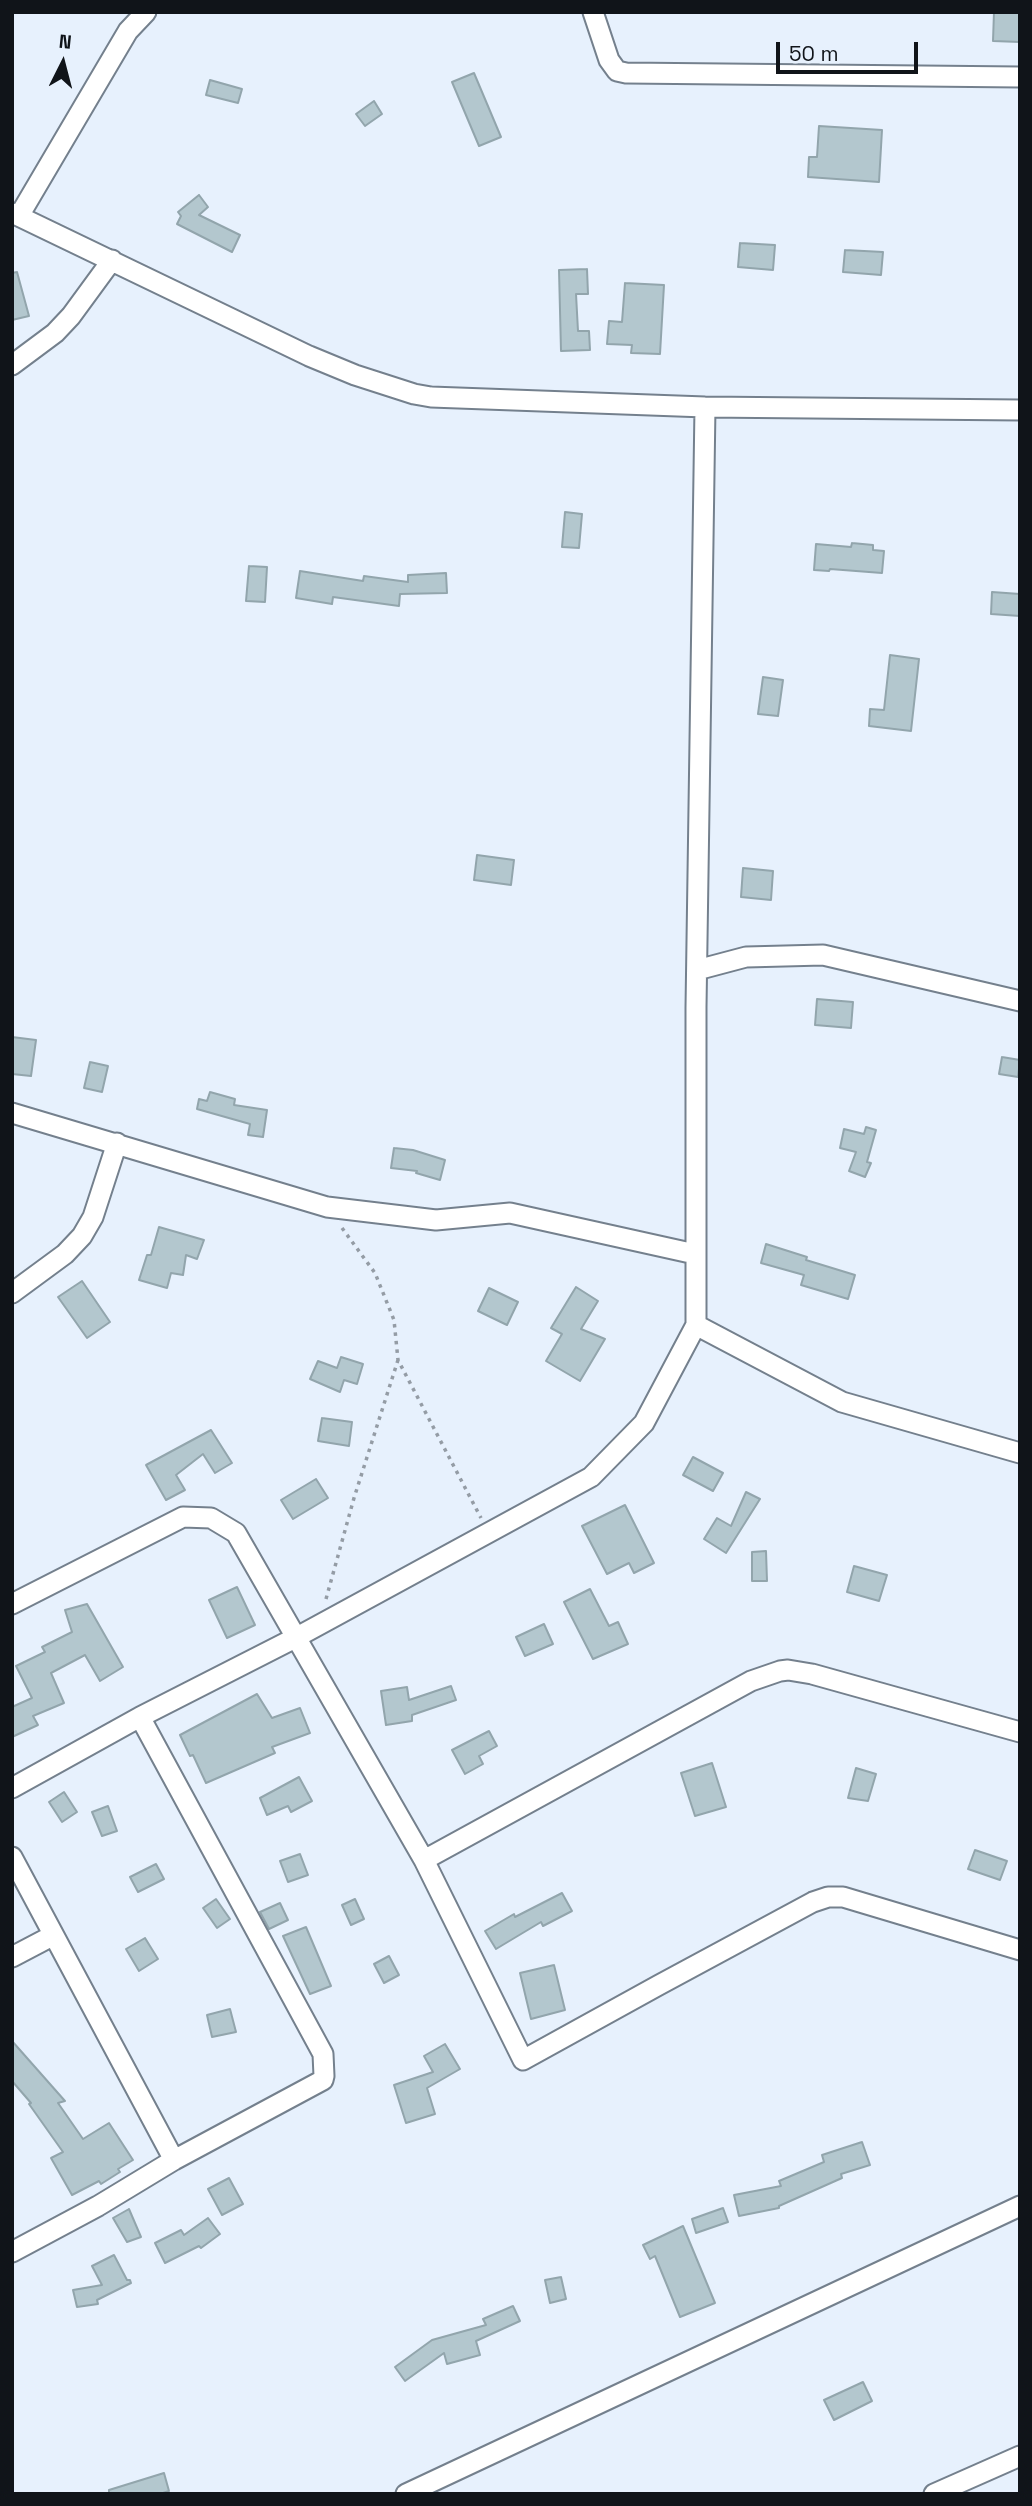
<!DOCTYPE html>
<style>
body{margin:0}
#map{position:relative;width:1032px;height:2506px;overflow:hidden;background:#e7f1fd;font-family:"Space Grotesk",sans-serif}
canvas{display:block}
.frame{position:absolute;inset:0;border:14px solid #101419;pointer-events:none}
.north{position:absolute;left:28px;top:28px;width:70px;height:70px;-webkit-text-stroke:5px #e7f1fd;paint-order:stroke;rotate:6deg;font-size:19px;font-weight:700;line-height:28px;text-align:center;color:#101419}
.north::after{content:'';display:block;margin:auto;width:24px;height:32px;background:#101419;clip-path:polygon(50% 0,100% 100%,50% 72%,0 100%)}
.scale{position:absolute;left:776px;top:42px;width:142px;height:32px;box-sizing:border-box;border:4px solid #101419;border-top:0;padding-left:9px;font-size:21px;line-height:24px;white-space:nowrap;color:#101419;-webkit-text-stroke:5px #e7f1fd;paint-order:stroke}
</style>
<div id="map">
<canvas width="1032" height="2506"></canvas>
<div class="frame"></div>
<div class="north">N</div>
<div class="scale">50 m</div>
</div>
<script>
const g = document.querySelector('canvas').getContext('2d');
g.lineJoin = 'round';
function fillPath(path, color) {
  g.fillStyle = color;
  g.fill(path, 'evenodd');
}
function toPath(rows) {
  const path = new Path2D();
  for (const r of rows) {
    path.moveTo(r[0], r[1]);
    for (let i = 2; i < r.length; i += 2) path.lineTo(r[i], r[i + 1]);
  }
  return path;
}
function trace(path, color, width, dash) {
  g.strokeStyle = color;
  g.lineWidth = width;
  g.lineCap = dash ? 'butt' : 'round';
  g.setLineDash(dash || []);
  g.stroke(path);
}
const building = toPath([
 [994,12,1020,12,1020,42,993,41,994,12],
 [474,73,501,137,479,146,452,82,474,73],
 [210,80,242,89,238,103,206,95,210,80],
 [374,101,382,114,365,126,356,114,374,101],
 [819,126,882,130,879,182,808,177,809,157,817,157,819,126],
 [199,195,208,207,199,215,240,235,232,252,177,224,181,216,178,212,199,195],
 [740,243,775,245,773,270,738,267,740,243],
 [845,250,883,252,881,275,843,272,845,250],
 [587,269,588,294,576,294,578,331,589,331,590,350,561,351,559,270,587,269],
 [17,272,29,316,12,320,12,273,17,272],
 [625,283,664,285,660,354,631,353,632,345,607,344,609,321,622,322,625,283],
 [565,512,582,514,579,548,562,547,565,512],
 [852,543,873,545,873,550,884,551,882,573,830,569,829,571,814,570,816,544,851,547,852,543],
 [249,566,267,567,265,602,246,601,249,566],
 [300,571,363,581,364,576,408,582,408,575,446,573,447,593,400,594,399,606,333,597,332,604,296,598,300,571],
 [992,592,1020,594,1020,616,991,614,992,592],
 [890,655,919,659,911,731,869,726,870,709,884,710,890,655],
 [763,677,783,680,778,716,758,714,763,677],
 [477,855,514,860,511,885,474,880,477,855],
 [743,868,773,871,771,900,741,897,743,868],
 [817,999,853,1002,851,1028,815,1025,817,999],
 [12,1037,36,1040,31,1076,12,1074,12,1037],
 [1002,1057,1020,1060,1018,1077,999,1074,1002,1057],
 [90,1062,108,1066,102,1092,84,1088,90,1062],
 [210,1092,235,1099,234,1105,267,1110,263,1137,248,1135,250,1124,197,1109,199,1099,207,1101,210,1092],
 [866,1127,876,1130,867,1162,871,1163,865,1177,849,1171,856,1152,840,1148,844,1129,864,1134,866,1127],
 [394,1148,413,1150,445,1160,440,1180,416,1173,417,1171,391,1168,394,1148],
 [159,1227,204,1240,197,1259,186,1255,183,1275,171,1273,167,1288,139,1280,147,1255,151,1255,159,1227],
 [766,1244,807,1257,806,1260,855,1275,848,1299,801,1285,804,1275,761,1263,766,1244],
 [82,1281,110,1322,87,1338,58,1297,82,1281],
 [576,1287,598,1301,581,1329,605,1339,580,1381,546,1361,562,1334,551,1328,576,1287],
 [489,1288,518,1302,507,1325,478,1311,489,1288],
 [341,1357,363,1364,357,1384,344,1380,340,1392,310,1379,318,1361,337,1368,341,1357],
 [322,1418,352,1422,349,1446,318,1441,322,1418],
 [211,1430,232,1463,215,1473,203,1454,176,1475,185,1490,166,1500,146,1465,211,1430],
 [693,1457,723,1473,713,1491,683,1475,693,1457],
 [316,1479,328,1498,293,1519,281,1500,316,1479],
 [746,1492,760,1499,726,1553,704,1539,717,1518,731,1526,746,1492],
 [625,1505,654,1563,634,1573,629,1563,607,1574,582,1526,625,1505],
 [766,1551,767,1581,752,1581,752,1552,766,1551],
 [854,1566,887,1575,879,1601,847,1592,854,1566],
 [237,1587,255,1625,227,1638,209,1600,237,1587],
 [590,1589,609,1626,618,1622,628,1644,593,1659,564,1602,590,1589],
 [87,1604,123,1667,100,1681,85,1655,51,1673,64,1703,33,1716,38,1725,12,1737,12,1707,32,1698,16,1666,45,1652,42,1647,72,1632,65,1610,87,1604],
 [544,1624,553,1644,525,1656,516,1637,544,1624],
 [451,1686,456,1700,412,1715,412,1721,386,1725,381,1691,407,1687,409,1700,451,1686],
 [257,1694,272,1718,300,1708,310,1733,272,1747,275,1753,206,1783,193,1755,190,1756,180,1735,257,1694],
 [489,1731,497,1746,479,1756,483,1764,465,1774,452,1750,489,1731],
 [712,1763,726,1807,695,1816,681,1773,712,1763],
 [856,1768,876,1774,868,1801,848,1798,856,1768],
 [299,1777,312,1801,291,1812,288,1806,267,1815,260,1798,299,1777],
 [64,1792,77,1812,62,1822,49,1802,64,1792],
 [108,1806,117,1831,102,1836,92,1812,108,1806],
 [975,1850,1007,1861,1000,1880,968,1869,975,1850],
 [300,1854,308,1875,288,1882,280,1861,300,1854],
 [156,1864,164,1879,138,1892,130,1877,156,1864],
 [562,1893,572,1911,543,1926,541,1922,496,1949,485,1931,514,1914,515,1917,562,1893],
 [216,1899,230,1919,217,1928,203,1908,216,1899],
 [355,1899,364,1919,351,1925,342,1905,355,1899],
 [280,1903,288,1920,269,1929,260,1912,280,1903],
 [306,1927,331,1986,310,1994,283,1936,306,1927],
 [145,1938,158,1959,139,1971,126,1949,145,1938],
 [389,1956,399,1975,384,1983,374,1964,389,1956],
 [554,1965,565,2010,531,2019,520,1973,554,1965],
 [230,2009,236,2032,212,2037,207,2015,230,2009],
 [12,2041,65,2101,58,2103,83,2139,109,2123,133,2160,118,2169,120,2172,101,2184,99,2181,72,2195,51,2158,63,2152,29,2104,31,2103,12,2081,12,2041],
 [445,2044,460,2069,427,2088,435,2114,406,2123,394,2085,433,2072,424,2056,445,2044],
 [862,2142,870,2165,841,2174,842,2178,779,2206,779,2208,739,2216,734,2195,781,2186,779,2181,824,2162,822,2155,862,2142],
 [229,2178,243,2204,222,2215,208,2189,229,2178],
 [723,2208,728,2222,696,2233,692,2219,723,2208],
 [129,2209,141,2237,127,2242,113,2218,129,2209],
 [208,2218,220,2234,201,2248,199,2246,165,2263,155,2243,181,2230,184,2235,208,2218],
 [683,2226,715,2303,680,2317,655,2256,650,2259,643,2245,683,2226],
 [114,2255,127,2280,130,2280,131,2283,97,2300,98,2304,77,2307,73,2290,102,2285,92,2266,114,2255],
 [561,2277,566,2299,550,2303,545,2280,561,2277],
 [513,2306,520,2321,476,2341,480,2355,447,2364,444,2353,405,2381,395,2367,432,2340,486,2325,483,2319,513,2306],
 [863,2382,872,2401,834,2420,824,2400,863,2382],
 [164,2473,169,2491,160,2494,109,2494,109,2490,164,2473]
]);
const path = toPath([
 [342,1228,375,1273,394,1320,398,1360,481,1518],
 [326,1599,354,1498,398,1360]
]);
const minor = toPath([
 [593,12,609,60,617,71,626,73,1020,77],
 [12,213,309,356,355,375,414,394,431,397,705,407,1020,410],
 [19,216,128,31,146,12],
 [12,365,55,333,71,316,112,260],
 [697,970,746,957,823,955,1020,1001],
 [12,1113,327,1207,436,1220,510,1213,695,1254],
 [12,1293,65,1254,82,1236,93,1217,117,1143],
 [696,1325,842,1402,1020,1453],
 [12,1604,183,1517,211,1518,236,1533,424,1860,523,2060,659,1985,813,1902,828,1897,843,1897,1020,1950],
 [12,1788,140,1717,297,1637,591,1477,644,1423,696,1325,696,1007,705,407],
 [12,1857,174,2160],
 [424,1860,751,1681,780,1671,788,1670,812,1674,1020,1732],
 [12,1957,52,1936],
 [12,2252,98,2206,174,2160,323,2080,324,2076,323,2054,140,1717],
 [406,2494,1020,2206],
 [934,2494,1020,2456]
]);
fillPath(building, '#b3c7ce');
trace(building, '#92a5ac', 2);
trace(minor, '#74808d', 23);
trace(path, '#949ca5', 3.5, [3.5, 5]);
trace(minor, '#fff', 19);
</script>
